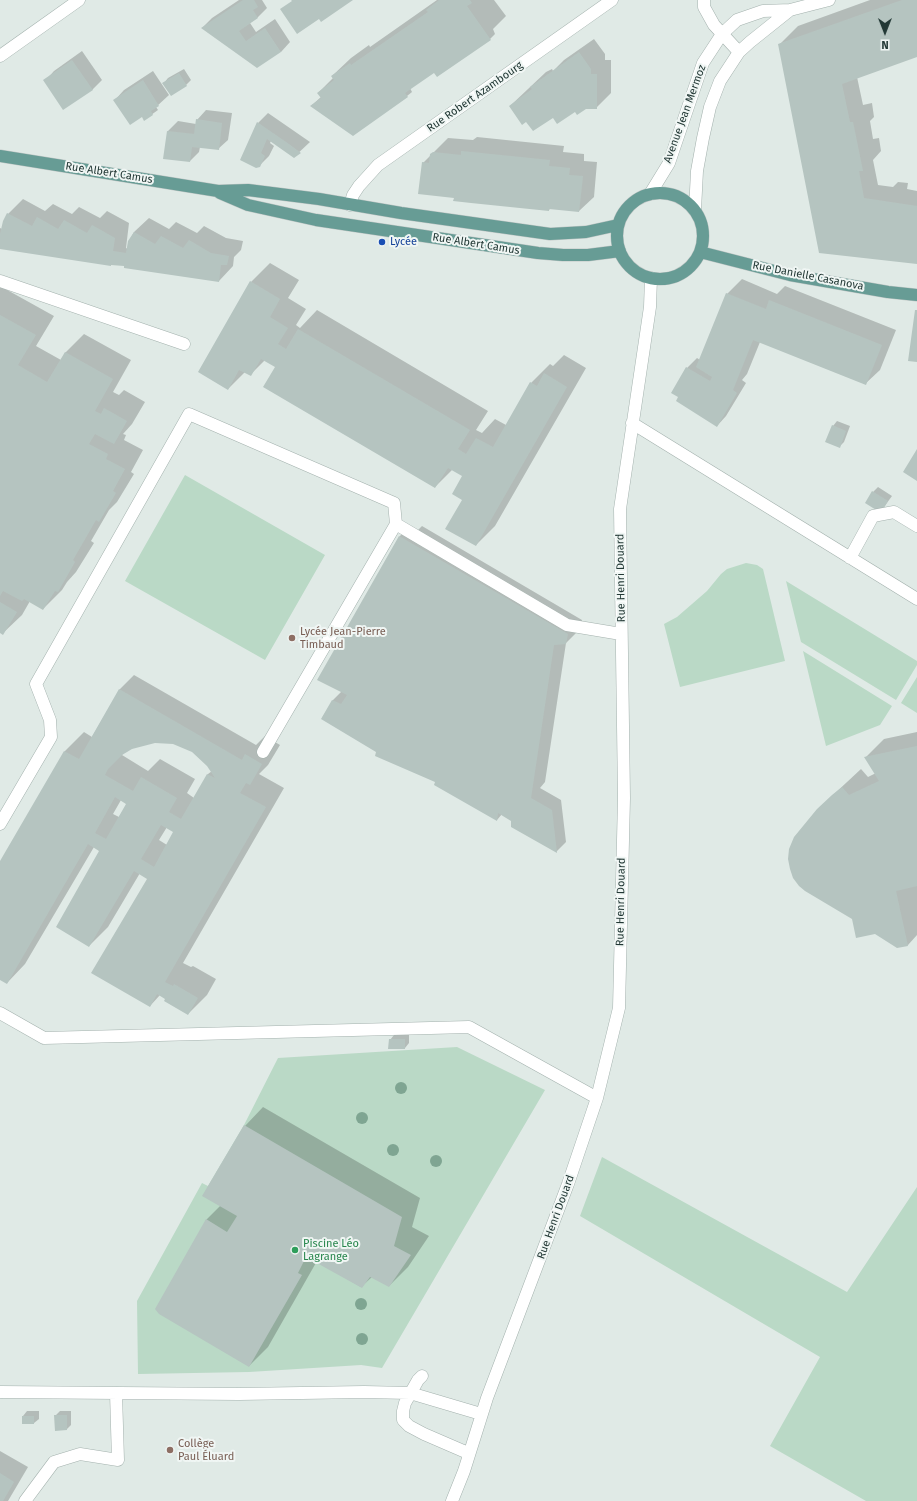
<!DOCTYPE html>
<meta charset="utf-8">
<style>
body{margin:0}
#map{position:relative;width:917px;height:1501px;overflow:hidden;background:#e0eae6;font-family:"Fira Sans",sans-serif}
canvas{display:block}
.north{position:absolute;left:865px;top:12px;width:40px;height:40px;-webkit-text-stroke:3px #f0f6f4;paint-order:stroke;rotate:180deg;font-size:11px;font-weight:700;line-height:16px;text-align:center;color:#223835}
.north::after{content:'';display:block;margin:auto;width:14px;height:18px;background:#223835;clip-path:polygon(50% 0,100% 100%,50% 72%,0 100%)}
</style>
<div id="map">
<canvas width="917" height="1501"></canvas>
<div class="north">N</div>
</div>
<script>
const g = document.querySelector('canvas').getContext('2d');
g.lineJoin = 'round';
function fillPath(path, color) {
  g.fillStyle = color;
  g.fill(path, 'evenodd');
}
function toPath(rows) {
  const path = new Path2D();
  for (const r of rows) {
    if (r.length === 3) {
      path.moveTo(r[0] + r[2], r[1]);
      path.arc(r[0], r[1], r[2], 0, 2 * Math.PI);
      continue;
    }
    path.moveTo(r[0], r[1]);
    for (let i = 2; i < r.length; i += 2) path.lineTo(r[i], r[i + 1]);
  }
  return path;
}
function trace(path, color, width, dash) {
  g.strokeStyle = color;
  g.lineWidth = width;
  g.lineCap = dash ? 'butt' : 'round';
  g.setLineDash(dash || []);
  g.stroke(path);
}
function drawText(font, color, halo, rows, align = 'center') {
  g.font = font + ' "Fira Sans",sans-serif';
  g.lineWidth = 4;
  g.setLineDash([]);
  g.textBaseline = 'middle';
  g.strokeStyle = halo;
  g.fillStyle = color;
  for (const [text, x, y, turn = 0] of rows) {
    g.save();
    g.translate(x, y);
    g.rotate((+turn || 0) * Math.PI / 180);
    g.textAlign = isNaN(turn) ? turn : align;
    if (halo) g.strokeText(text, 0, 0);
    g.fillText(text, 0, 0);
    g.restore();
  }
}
const green = toPath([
 [185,475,325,555,265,660,125,581],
 [746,563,757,565,763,569,785,661,680,687,664,624,677,617,707,591,721,574,727,569],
 [786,581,917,661,917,665,896,700,801,642],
 [803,651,892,706,880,725,826,746],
 [917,677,917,713,901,703],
 [457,1047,545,1090,382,1368,361,1365,249,1372,138,1374,137,1301,202,1183,208,1186,244,1125,278,1058],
 [602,1157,847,1292,917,1187,917,1501,866,1501,770,1446,820,1357,580,1216]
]);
const shadow = toPath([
 [239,0,262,0,267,8,258,17,250,23,256,32,275,19,290,42,281,52,202,28,212,18],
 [437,0,494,0,506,16,493,29,495,34,490,39,434,71,410,88,412,92,407,96,311,106,321,97,318,93,333,78,332,76,351,58,369,45,370,47],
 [870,0,917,0,917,56,857,77,863,105,872,103,874,117,870,121,873,139,879,138,881,151,873,160,878,185,893,187,898,182,908,183,907,189,917,191,917,263,820,252,779,45,798,26],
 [594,39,605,54,605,60,611,60,611,93,596,108,585,108,553,116,526,120,510,106,546,72,552,69,553,71,564,60],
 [82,51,102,80,92,90,45,81,54,71],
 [184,69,191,80,186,85,164,83,168,78],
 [153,71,169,95,156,107,158,110,144,120,146,114,115,100,124,90],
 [206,110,232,113,228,140,218,149,200,147,199,152,190,161,164,158,168,131,178,121,196,124,197,120],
 [268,113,310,142,294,157,271,141,270,143,274,146,269,156,259,166,241,160,258,123],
 [477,137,564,146,563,152,584,154,584,161,597,162,594,197,579,211,551,208,549,210,455,197,423,163,448,138,473,140],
 [23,199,45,211,53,204,72,214,79,207,100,218,107,211,129,223,126,248,128,249,129,241,134,232,149,218,169,229,176,222,197,233,204,226,226,238,243,241,241,250,234,257,233,266,219,281,125,265,0,248,0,228,2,229,8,214],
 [270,263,299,280,288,298,306,309,296,325,300,328,317,310,488,411,476,430,482,433,495,419,506,425,531,383,550,364,553,366,564,355,586,368,495,526,476,545,463,500,463,475,453,469,435,487,276,367,265,360,250,375,245,372,228,389,251,282],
 [742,279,777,294,785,286,896,330,880,370,865,384,760,342,747,374,742,380,746,383,726,416,717,426,687,368,697,358,700,360,727,294],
 [0,286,54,316,36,346,61,360,65,353,84,334,131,360,113,392,119,395,124,390,145,402,132,424,123,434,126,435,124,440,143,450,131,472,134,474,117,502,109,510,91,541,94,543,76,572,67,582,62,590,43,609,30,601,22,615,3,633,0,632],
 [837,421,850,426,844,442,840,446,833,426],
 [878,487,892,496,881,511,873,492],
 [409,526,417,531,422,526,582,620,581,628,566,643,545,782,540,788,561,800,566,842,556,852,512,820,502,814,497,820,436,782,378,751,322,718,333,700,342,691,319,679,400,536],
 [134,675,256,745,265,736,280,745,268,765,259,774,284,788,183,963,191,967,193,966,216,979,207,995,188,1014,160,995,150,1006,148,878,140,873,108,927,89,946,100,851,94,847,25,964,7,983,0,979,0,863,65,751,84,732,92,737,120,689],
 [155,742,173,743,193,751,208,765,212,771,208,774,194,798,187,793,195,779,160,759,148,771,122,755,124,752,142,744],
 [121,800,127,804,119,817,113,814],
 [167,827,175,832,167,845,159,840],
 [917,732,917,935,908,945,897,947,853,919,818,809,861,769,868,777,876,773,866,757,884,739],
 [394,1035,409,1035,409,1043,405,1048,390,1040],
 [263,1107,420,1198,412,1227,429,1236,408,1267,389,1286,372,1277,361,1287,317,1261,268,1347,249,1366,206,1220,221,1205,245,1126],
 [27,1411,39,1411,39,1419,34,1423,23,1423,23,1416],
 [60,1411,71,1411,71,1425,67,1429,55,1416],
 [0,1451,28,1467,8,1501,0,1501]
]);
const building = toPath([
 [243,0,254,0,258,7,253,10,258,18,239,31,246,41,265,28,281,52,257,68,201,28],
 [291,0,353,0,321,22,319,19,297,34,280,9,292,1],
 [439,0,470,0,472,3,467,6,491,40,437,77,434,73,405,93,408,97,353,136,310,106,321,98,317,93,334,80,331,76,350,63,351,65,428,12,426,10],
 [902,0,917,0,917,57,842,84,850,122,853,122,863,171,859,171,864,198,917,206,917,264,819,253,778,44],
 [579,52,591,69,591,74,597,74,597,109,586,109,577,115,575,112,557,124,553,118,533,131,526,122,522,125,509,106,532,89,530,87],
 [72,60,93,90,63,110,43,80],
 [179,73,187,86,171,96,162,83],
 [143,80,159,106,151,111,153,115,144,121,142,117,130,125,113,100],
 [196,119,222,123,219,150,192,147,190,162,163,159,167,131,194,134],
 [257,122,289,144,301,153,294,158,267,139,261,153,265,156,260,167,256,168,240,160],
 [461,151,550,160,549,166,570,168,569,175,583,176,579,212,549,209,549,211,471,203,453,201,454,198,418,194,422,162,429,163,430,154,433,152,461,155],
 [7,213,32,226,37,217,58,229,64,220,87,233,92,225,115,238,113,251,126,253,128,241,134,232,155,244,161,236,183,248,189,240,211,253,229,256,227,265,221,265,219,282,124,268,124,266,111,265,111,266,0,249,0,234,3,221],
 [250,281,280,299,270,317,288,328,278,344,286,349,298,329,470,430,458,449,466,454,476,438,493,447,530,382,537,386,544,373,567,387,476,546,445,529,462,500,452,494,462,476,448,468,435,488,263,387,275,367,261,359,251,376,239,370,228,390,198,372],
 [726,293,766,309,769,300,882,345,866,385,753,340,733,390,737,393,717,427,676,401,678,397,671,393,686,367,710,381,712,377,696,367],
 [915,310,917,310,917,362,908,361],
 [0,315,36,335,18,365,47,382,65,352,113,379,95,411,101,414,104,408,127,421,114,444,95,434,89,444,108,454,106,459,125,469,113,491,116,493,99,522,96,520,73,560,75,562,58,592,55,591,43,610,24,599,22,601,3,591,0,596],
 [832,425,846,431,840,448,825,442],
 [917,449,917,481,903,472],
 [872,491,888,501,881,513,865,503],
 [399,536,568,634,566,644,554,645,531,798,552,810,557,853,511,827,511,821,498,813,497,821,434,785,435,782,375,756,376,752,321,719,332,700,341,704,347,695,317,680],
 [0,602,17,612,3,635,0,633],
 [119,689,242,760,245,754,262,764,250,785,246,783,240,793,266,807,165,982,173,986,174,984,198,998,188,1015,164,1001,165,999,157,994,150,1007,91,973,147,879,134,871,89,947,56,927,99,851,88,844,7,984,0,980,0,861,64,751,79,759],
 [155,743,173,744,192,752,207,766,215,778,207,774,181,819,169,812,177,798,141,777,133,791,105,775,108,769,122,755,132,749],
 [115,797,126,804,106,839,95,833],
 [161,825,173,832,154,867,141,859],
 [917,746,917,886,896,891,908,946,897,948,875,934,856,938,852,919,805,891,799,886,793,878,790,869,788,859,789,849,794,837,817,809,832,795,842,787,849,795,879,781,864,757],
 [389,1039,405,1039,405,1049,388,1049],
 [244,1125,402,1217,394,1246,411,1255,389,1287,370,1277,362,1288,306,1257,298,1273,302,1275,249,1367,159,1314,155,1309,206,1219,227,1232,237,1216,202,1196],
 [54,1415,67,1415,67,1430,55,1431],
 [22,1416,34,1416,34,1424,22,1424],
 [0,1473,14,1482,3,1501,0,1501]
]);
const minor = toPath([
 [704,0,704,7,714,25,739,52],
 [0,56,79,0],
 [650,194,669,163,703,63,722,34,737,20,763,11,790,10,829,0],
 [350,205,353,195,359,186,378,165,612,0],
 [695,210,697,171,703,138,710,107,720,81,739,52,750,42,790,10],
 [0,281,184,344],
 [632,423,917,599],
 [850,558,873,516,894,512,917,526],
 [263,752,396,524,567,625,621,634],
 [0,824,51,737,50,720,36,684,189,414,394,503,396,524],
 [0,1013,44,1038,469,1027,597,1098],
 [422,1376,418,1380,405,1403,403,1411,403,1420,409,1426,424,1434,468,1453],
 [0,1392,239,1394,364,1392,410,1393,481,1414],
 [25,1501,54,1462,80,1454,118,1460,116,1393],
 [452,1501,464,1471,487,1398,568,1184,597,1098,619,1008,624,798,620,509,650,307,651,278]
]);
const major = toPath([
 [0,156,218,191,248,190,319,199,401,213,550,234,586,232,618,225],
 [220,193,248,205,316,220,538,253,563,255,588,255,620,251],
 [660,236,43],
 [700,252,790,275,888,292,917,295]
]);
const trees = [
 [401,1088],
 [362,1118],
 [393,1150],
 [436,1161],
 [361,1304],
 [362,1339]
];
const markers = [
 [382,242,4,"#1a4fb4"],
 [292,638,4,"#8d6e63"],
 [295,1250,4,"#2e9e5b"],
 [170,1450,4,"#8d6e63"]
];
const streetNames = [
 ["Rue Robert Azambourg",475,97,-35],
 ["Avenue Jean Mermoz",685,114,-70],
 ["Rue Albert Camus",109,173,9],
 ["Rue Albert Camus",476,244,9],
 ["Rue Danielle Casanova",808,276,11],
 ["Rue Henri Douard",621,578,-91],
 ["Rue Henri Douard",621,902,-89],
 ["Rue Henri Douard",556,1217,-70]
];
const transitNames = [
 ["Lycée",390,242]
];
const educationNames = [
 ["Lycée Jean-Pierre",300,632],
 ["Timbaud",300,645],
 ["Collège",178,1444],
 ["Paul Éluard",178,1457]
];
const leisureNames = [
 ["Piscine Léo",303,1244],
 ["Lagrange",303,1257]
];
fillPath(green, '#bad9c6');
fillPath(shadow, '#0003');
fillPath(building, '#b5c4c0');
trace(minor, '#a3b1ad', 13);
trace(major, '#c1c7c6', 13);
trace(minor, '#fff', 12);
trace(major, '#679c95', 12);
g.fillStyle = '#7fa592';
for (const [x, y] of trees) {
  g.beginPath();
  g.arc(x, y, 6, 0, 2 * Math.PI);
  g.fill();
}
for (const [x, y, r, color] of markers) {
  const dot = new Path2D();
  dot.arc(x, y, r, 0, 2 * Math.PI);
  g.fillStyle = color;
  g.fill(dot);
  trace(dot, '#f0f6f4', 1.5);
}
drawText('11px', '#223835', '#f0f6f4', streetNames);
drawText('11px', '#164399', '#f0f6f4', transitNames, 'left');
drawText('11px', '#785e54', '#f0f6f4', educationNames, 'left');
drawText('11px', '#27864d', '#f0f6f4', leisureNames, 'left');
</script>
